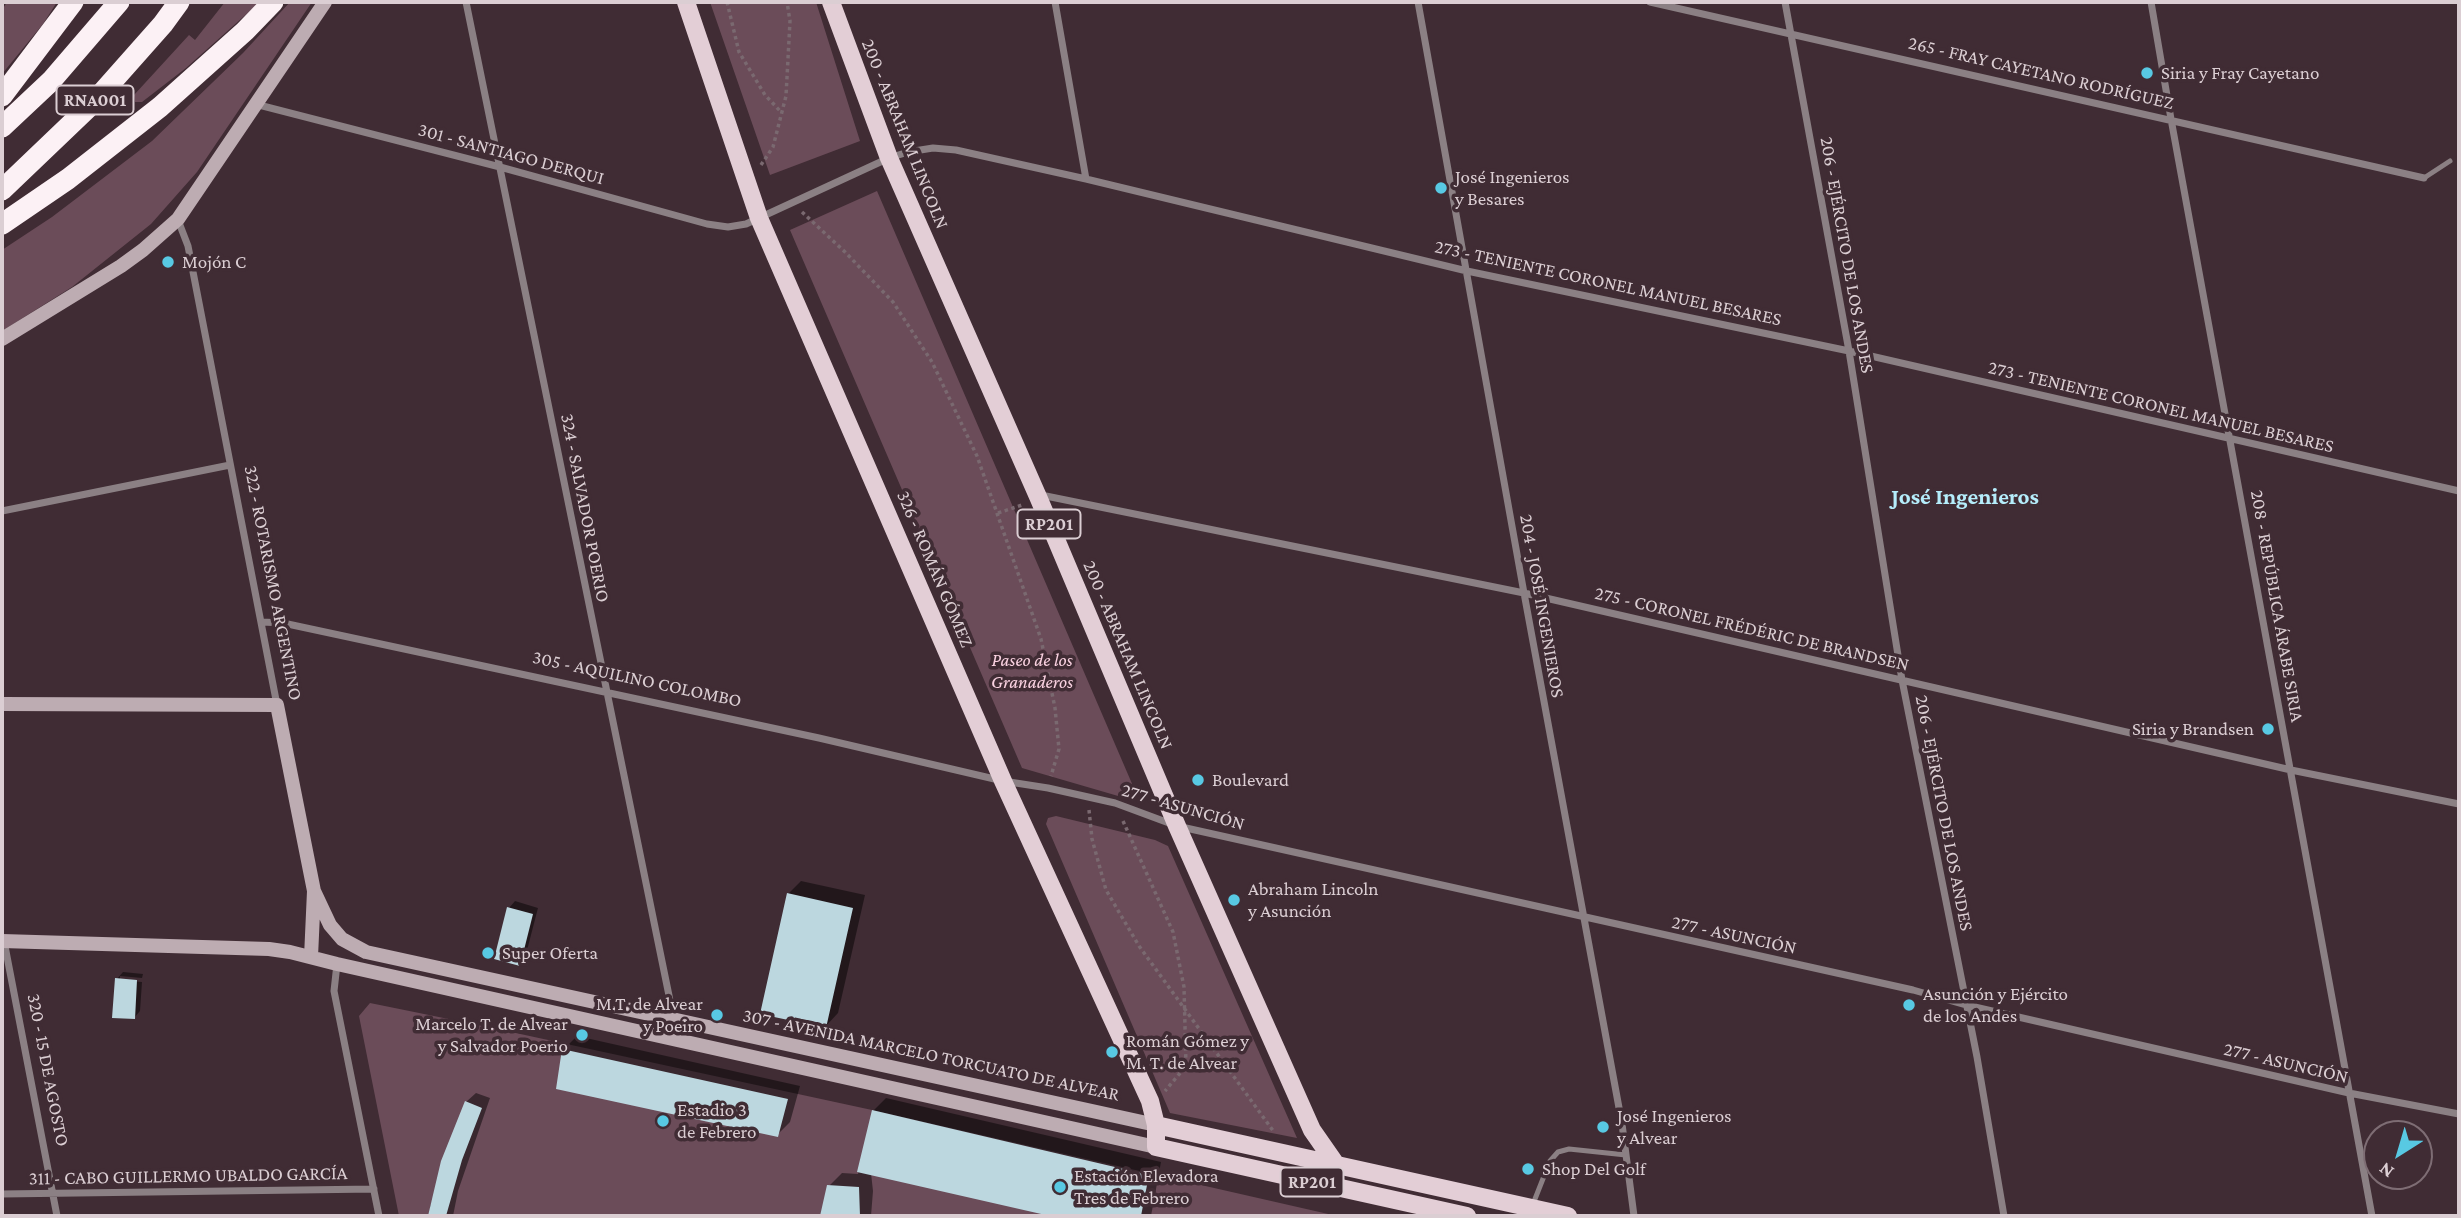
<!DOCTYPE html>
<meta charset="utf-8">
<style>
body{margin:0}
#map{position:relative;width:2461px;height:1218px;overflow:hidden;background:#402c34;font-family:"Crimson Pro",serif}
canvas{display:block}
.frame{position:absolute;inset:0;border:4px solid #dbced3;pointer-events:none}
.north{position:absolute;left:2363px;top:1120px;width:70px;height:70px;box-sizing:border-box;background:#402c34;border:2px solid #7e6d74;border-radius:50%;rotate:217deg;font-size:19px;font-weight:700;line-height:28px;text-align:center;color:#dbced3}
.north::after{content:'';display:block;margin:auto;width:24px;height:32px;background:#58c9e3;clip-path:polygon(50% 0,100% 100%,50% 72%,0 100%)}
</style>
<div id="map">
<canvas width="2461" height="1218"></canvas>
<div class="frame"></div>
<div class="north">N</div>
</div>
<script>
const g = document.querySelector('canvas').getContext('2d');
g.lineJoin = 'round';
function fillPath(path, color) {
  g.fillStyle = color;
  g.fill(path, 'evenodd');
}
function toPath(rows) {
  const path = new Path2D();
  for (const r of rows) {
    path.moveTo(r[0], r[1]);
    for (let i = 2; i < r.length; i += 2) path.lineTo(r[i], r[i + 1]);
  }
  return path;
}
function trace(path, color, width, dash) {
  g.strokeStyle = color;
  g.lineWidth = width;
  g.lineCap = dash ? 'butt' : 'round';
  g.setLineDash(dash || []);
  g.stroke(path);
}
function drawText(font, color, halo, rows, align = 'center') {
  g.font = font + ' "Crimson Pro",serif';
  g.lineWidth = 7;
  g.setLineDash([]);
  g.textBaseline = 'middle';
  g.strokeStyle = halo;
  g.fillStyle = color;
  for (const [text, x, y, turn = 0] of rows) {
    g.save();
    g.translate(x, y);
    g.rotate((+turn || 0) * Math.PI / 180);
    g.textAlign = isNaN(turn) ? turn : align;
    if (halo) g.strokeText(text, 0, 0);
    g.fillText(text, 0, 0);
    g.restore();
  }
}
const green = toPath([
 [7,2,57,2,43,24,2,74,2,10],
 [225,2,260,2,186,68,142,102,135,102,134,95,189,35,195,40],
 [290,2,312,2,197,172,151,224,72,287,2,331,2,250,52,217,152,141,243,53],
 [710,2,816,2,860,141,770,175],
 [877,191,1133,786,1125,798,1022,768,790,230],
 [1056,816,1155,840,1168,846,1297,1138,1170,1113,1046,824,1048,818],
 [370,1003,488,1027,872,1110,1337,1216,399,1216,359,1016]
]);
const shadow = toPath([
 [801,881,865,895,838,1013,825,1027,788,894],
 [515,901,538,908,525,958,519,964,509,908],
 [123,972,143,974,142,978,120,976,120,980,142,982,140,1011,134,1018,117,979],
 [577,1036,800,1086,790,1122,777,1135,564,1049],
 [476,1093,490,1098,458,1191,453,1216,430,1216,430,1207,466,1102],
 [886,1098,1161,1162,1151,1216,1060,1216,871,1173,873,1191,871,1216,822,1216,829,1186,842,1173,858,1174,873,1111]
]);
const building = toPath([
 [787,893,853,908,826,1028,760,1014],
 [507,907,533,914,520,966,494,959],
 [115,978,137,980,135,1019,112,1018],
 [562,1049,788,1099,778,1137,556,1089],
 [465,1101,482,1108,462,1160,446,1216,428,1216,441,1161],
 [872,1110,1149,1175,1141,1216,1050,1216,857,1172],
 [827,1185,859,1187,860,1216,820,1216]
]);
const path = toPath([
 [727,2,739,52,765,95,782,113],
 [761,165,773,147,786,96,790,21,787,2],
 [802,212,845,252,893,302,932,362,977,456,1041,639,1055,708,1059,749,1051,776],
 [998,513,1022,505],
 [1089,810,1092,839,1106,890,1139,946,1274,1132],
 [1123,821,1173,932,1184,987,1186,1066,1165,1091]
]);
const lane = toPath([
 [2424,178,2450,161],
 [1533,1204,1550,1161,1558,1152,1569,1149,1626,1155]
]);
const street = toPath([
 [466,2,674,1020],
 [1055,2,1086,179],
 [1418,2,1524,593,1622,1124,1634,1216],
 [1650,2,2424,178],
 [1785,2,1849,351,1902,680,1977,1057,2004,1216],
 [2151,2,2171,119,2372,1216],
 [255,104,500,167,707,224,728,227,746,224,889,158,908,152,933,148,956,150,1086,179,1467,271,1849,351,2459,491],
 [178,220,188,246,277,705],
 [1041,495,1524,593,2291,770,2459,804],
 [2,511,230,465],
 [262,622,283,623,819,738,1003,781,1048,788,1115,803,1177,826,1913,990,1966,1005,2349,1093,2459,1114],
 [4,941,57,1216],
 [337,964,334,991,379,1216],
 [2,1194,374,1189]
]);
const secondary = toPath([
 [2,339,121,266,143,250,178,219,325,2],
 [2,704,277,705,314,891,311,957],
 [314,891,330,925,342,939,366,952,1156,1125],
 [2,941,269,949,290,952,337,964,1156,1147]
]);
const primary = toPath([
 [686,2,759,218,1003,781,1150,1101,1156,1125,1156,1147,1467,1216],
 [831,2,889,158,1039,499,1177,826,1312,1130,1335,1163],
 [1156,1125,1568,1216]
]);
const highway = toPath([
 [2,96,73,2],
 [2,127,51,81,119,2],
 [2,190,93,103,163,24,179,2],
 [2,224,68,179,160,107,245,31,273,2]
]);
const markers = [
 [2147,73,7,"#58c9e3"],
 [1441,188,7,"#58c9e3"],
 [168,262,7,"#58c9e3"],
 [2268,729,7,"#58c9e3"],
 [1198,780,7,"#58c9e3"],
 [1234,900,7,"#58c9e3"],
 [488,953,7,"#58c9e3"],
 [1909,1005,7,"#58c9e3"],
 [717,1015,7,"#58c9e3"],
 [582,1035,7,"#58c9e3"],
 [1112,1052,7,"#58c9e3"],
 [663,1121,7,"#58c9e3"],
 [1603,1127,7,"#58c9e3"],
 [1528,1169,7,"#58c9e3"],
 [1060,1187,7,"#58c9e3"]
];
const shields = [
 [95,100,77],
 [1049,524,63],
 [1312,1182,63]
];
const shieldNames = [
 ["RNA001",95,100],
 ["RP201",1049,524],
 ["RP201",1312,1182]
];
const streetNames = [
 ["265 - FRAY CAYETANO RODRÍGUEZ",2041,73,13],
 ["200 - ABRAHAM LINCOLN",905,134,68],
 ["301 - SANTIAGO DERQUI",511,154,15],
 ["206 - EJÉRCITO DE LOS ANDES",1847,255,80],
 ["273 - TENIENTE CORONEL MANUEL BESARES",1608,283,12],
 ["273 - TENIENTE CORONEL MANUEL BESARES",2161,407,13],
 ["324 - SALVADOR POERIO",585,508,79],
 ["326 - ROMÁN GÓMEZ",935,569,67],
 ["322 - ROTARISMO ARGENTINO",273,583,79],
 ["204 - JOSÉ INGENIEROS",1542,606,80],
 ["208 - REPÚBLICA ÁRABE SIRIA",2277,606,80],
 ["275 - CORONEL FRÉDÉRIC DE BRANDSEN",1752,629,13],
 ["200 - ABRAHAM LINCOLN",1128,655,67],
 ["305 - AQUILINO COLOMBO",637,679,12],
 ["277 - ASUNCIÓN",1183,807,16],
 ["206 - EJÉRCITO DE LOS ANDES",1944,813,79],
 ["277 - ASUNCIÓN",1734,935,12],
 ["307 - AVENIDA MARCELO TORCUATO DE ALVEAR",931,1055,12],
 ["277 - ASUNCIÓN",2286,1063,13],
 ["320 - 15 DE AGOSTO",48,1070,79],
 ["311 - CABO GUILLERMO UBALDO GARCÍA",188,1176,-1]
];
const poiNames = [
 ["Siria y Fray Cayetano",2161,73],
 ["José Ingenieros",1455,177],
 ["y Besares",1455,199],
 ["Mojón C",182,262],
 ["Siria y Brandsen",2254,729,"right"],
 ["Boulevard",1212,780],
 ["Abraham Lincoln",1248,889],
 ["y Asunción",1248,911],
 ["Super Oferta",502,953],
 ["Asunción y Ejército",1923,994],
 ["de los Andes",1923,1016],
 ["M.T. de Alvear",703,1004,"right"],
 ["y Poeiro",703,1026,"right"],
 ["Marcelo T. de Alvear",568,1024,"right"],
 ["y Salvador Poerio",568,1046,"right"],
 ["Román Gómez y",1126,1041],
 ["M. T. de Alvear",1126,1063],
 ["Estadio 3",677,1110],
 ["de Febrero",677,1132],
 ["José Ingenieros",1617,1116],
 ["y Alvear",1617,1138],
 ["Shop Del Golf",1542,1169],
 ["Estación Elevadora",1074,1176],
 ["Tres de Febrero",1074,1198]
];
const parkNames = [
 ["Paseo de los",1032,660],
 ["Granaderos",1032,682]
];
const quarterNames = [
 ["José Ingenieros",1965,497]
];
fillPath(green, '#6b4c59');
fillPath(shadow, '#0007');
fillPath(building, '#bcd7df');
trace(path, '#7a6970', 3.5, [3.5, 3.5]);
trace(lane, '#8b8084', 5);
trace(street, '#8b8084', 7);
trace(secondary, '#bdacb2', 14);
trace(primary, '#e3ced6', 18);
trace(highway, '#fcf1f5', 21);
for (const [x, y, r, color] of markers) {
  const dot = new Path2D();
  dot.arc(x, y, r, 0, 2 * Math.PI);
  g.fillStyle = color;
  g.fill(dot);
  trace(dot, '#402c34', 2.5);
}
for (const [x, y, w] of shields) {
  const box = new Path2D();
  box.roundRect(x - w / 2, y - 14.5, w, 29, 5);
  g.fillStyle = '#402c34';
  g.fill(box);
  trace(box, '#dbced3', 2);
}
drawText('bold 18px', '#dbced3', null, shieldNames);
drawText('19px', '#dbced3', '#402c34', streetNames);
drawText('19px', '#dbced3', '#402c34', poiNames, 'left');
drawText('italic 19px', '#fad2e1', '#402c34', parkNames);
drawText('bold 23px', '#b5edfb', '#402c34', quarterNames);
</script>
